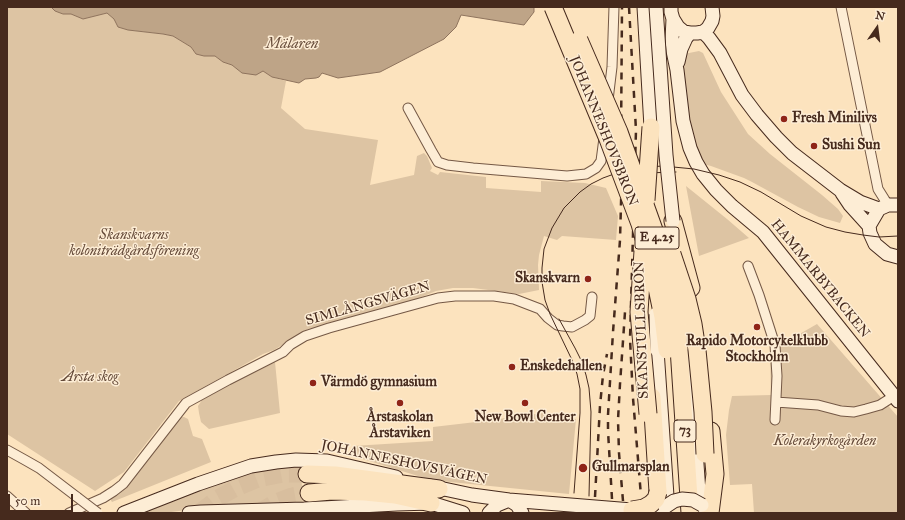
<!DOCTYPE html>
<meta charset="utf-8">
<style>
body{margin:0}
#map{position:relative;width:905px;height:520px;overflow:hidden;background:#fce3be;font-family:"IM FELL Great Primer",serif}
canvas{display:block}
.frame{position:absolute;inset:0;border:8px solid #462a1d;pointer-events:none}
.north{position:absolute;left:857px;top:8px;width:40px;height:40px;-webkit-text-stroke:3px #fdedd5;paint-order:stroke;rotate:14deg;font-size:11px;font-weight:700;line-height:16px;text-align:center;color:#462a1d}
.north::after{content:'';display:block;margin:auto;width:14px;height:18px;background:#462a1d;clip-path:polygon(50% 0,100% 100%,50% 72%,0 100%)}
.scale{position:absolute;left:8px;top:494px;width:65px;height:18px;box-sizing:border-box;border:2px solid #462a1d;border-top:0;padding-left:5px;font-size:12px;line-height:14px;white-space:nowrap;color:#462a1d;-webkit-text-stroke:3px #fdedd5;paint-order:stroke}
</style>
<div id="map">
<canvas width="905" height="520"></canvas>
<div class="frame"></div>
<div class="north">N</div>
<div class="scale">50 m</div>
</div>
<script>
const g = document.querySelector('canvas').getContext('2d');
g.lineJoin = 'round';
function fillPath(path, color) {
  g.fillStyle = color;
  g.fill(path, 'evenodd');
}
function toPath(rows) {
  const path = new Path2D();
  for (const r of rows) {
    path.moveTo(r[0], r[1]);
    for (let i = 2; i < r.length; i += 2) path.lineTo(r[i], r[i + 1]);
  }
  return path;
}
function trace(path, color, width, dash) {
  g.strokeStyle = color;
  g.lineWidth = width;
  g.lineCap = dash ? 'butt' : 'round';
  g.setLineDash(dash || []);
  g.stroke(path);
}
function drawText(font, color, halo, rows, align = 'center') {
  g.font = font + ' "IM FELL Great Primer",serif';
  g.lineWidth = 3;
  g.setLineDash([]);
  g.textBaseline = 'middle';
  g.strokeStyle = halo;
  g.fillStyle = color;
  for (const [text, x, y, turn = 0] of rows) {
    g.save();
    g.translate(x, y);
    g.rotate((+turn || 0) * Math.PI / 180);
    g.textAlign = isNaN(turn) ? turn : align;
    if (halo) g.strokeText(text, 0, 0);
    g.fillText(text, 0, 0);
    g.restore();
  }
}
const green = toPath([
 [7,7,51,7,55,11,63,14,71,14,83,19,107,13,114,19,118,27,128,30,163,34,173,36,191,47,196,54,204,56,215,56,223,62,232,65,242,73,263,71,272,77,286,81,281,108,305,129,378,140,370,185,414,175,417,156,424,153,427,156,432,168,430,171,438,175,440,172,486,177,486,188,541,192,541,181,585,183,606,188,618,216,616,240,562,236,557,240,544,236,539,255,538,265,539,290,519,294,473,288,453,288,436,291,392,309,308,329,274,350,263,354,240,367,179,401,124,472,95,491,7,434],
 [699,51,703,53,721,92,748,134,770,154,822,195,838,209,843,216,840,223,819,217,798,207,752,182,744,178,711,166,703,164,687,120,682,58,684,54],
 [686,186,727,219,749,238,699,256],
 [817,324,898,417,898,513,754,513,752,484,730,485,726,435,729,410,732,396,771,395,770,351],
 [275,362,280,413,209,429,201,422,199,413,198,406,202,400,230,384],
 [543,413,576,419,569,494,431,480,353,456,353,446,433,441,433,427,476,422],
 [179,417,184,417,188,419,193,436,202,439,211,462,112,502,110,499,118,494,134,478],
 [313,465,301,469,303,506,201,508,164,513,135,513,252,471]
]);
const water = toPath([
 [51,7,534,7,534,12,524,25,461,15,456,27,444,39,380,72,338,78,322,73,319,77,316,78,305,79,299,83,272,77,263,71,256,75,242,73,232,65,223,62,215,56,204,56,196,54,191,47,173,36,163,34,128,30,118,27,114,19,107,13,83,19,71,14,63,14,55,11,51,7]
]);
const highwayTunnel = toPath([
 [199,513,218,498,236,488,258,479,283,474,307,474],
 [257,513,276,502,292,496,309,493]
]);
const street = toPath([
 [841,7,878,189,888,205],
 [608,100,612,67,614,7],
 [408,108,431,150,438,162,447,165,473,168,567,176,586,174,596,168,601,161,604,138],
 [748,266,759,295,775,345,777,376,775,420],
 [776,402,818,405,841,411,854,412,866,409,880,405,894,396],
 [7,450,25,460,39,468,77,497],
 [7,496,26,513],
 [69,513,103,498,114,491,123,484,186,403,228,380,283,352,290,345,305,336,329,328,438,298,455,296,494,296,514,299,540,309,548,318,557,325,563,326,572,327,585,320,590,316,592,297]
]);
const secondary = toPath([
 [644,7,651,127],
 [671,7,671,12,673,19,678,27,684,32,690,33,697,33,703,32,708,28,712,21,713,16,712,7],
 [673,19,672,39,673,51,677,70,683,121,690,148,696,162,703,174,716,190,732,206,763,232,898,401],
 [703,32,709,38,720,53,742,95,757,115,776,137,792,153,840,190,860,202,879,209],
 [678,62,681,49,686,38,690,33],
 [842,193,850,205,869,226,870,233,875,244,887,254,898,257],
 [869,226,879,209,888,205,898,205],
 [657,350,667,496,665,507,661,513],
 [689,353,699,492,702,505,707,511],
 [430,486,472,495,509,500,632,510,638,513],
 [124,513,198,484,251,466,276,462,296,460,327,461,396,477],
 [189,513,201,512,304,509,397,504,431,503,463,513],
 [489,513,497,505,509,500,517,505,522,513]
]);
const highway = toPath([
 [673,221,691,288],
 [679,348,690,513],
 [652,397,658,492],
 [307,474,335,475,439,489],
 [309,493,332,491,365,492,395,495,431,503],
 [710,513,715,474,711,431]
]);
const tram = toPath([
 [646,173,676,172],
 [559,319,575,348,582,362,586,375,589,388,591,412,589,496],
 [574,493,580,413,580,389,577,374,572,360,550,314,545,300,542,282,542,268,544,249,552,228,564,208,580,192,591,184,603,178,625,170,646,167,663,166,694,169,719,175,740,182,761,192,801,216,826,227,845,232,863,235,879,237,898,236]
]);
const rail = toPath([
 [629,7,636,130,630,339,633,398,641,496],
 [595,497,600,406,603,375,607,354],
 [612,499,608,431,608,415,613,332,620,240,622,168,621,143,622,7],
 [623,501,619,453,618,420,620,384,625,312]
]);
const streetBridge = toPath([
 [77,497,98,513]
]);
const secondaryBridge = toPath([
 [656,7,666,155,673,221],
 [656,314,657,350],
 [665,507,674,501,682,499,693,500,702,505]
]);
const highwayBridge = toPath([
 [553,7,608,139,640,224,655,278,663,317,667,350],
 [579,40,619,132,659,244,668,276,676,322,679,348],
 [646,200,651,127],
 [643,251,639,312,648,414],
 [672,254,687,299,693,324,697,350,703,412,705,454],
 [632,510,644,508,651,504,656,499,658,492]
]);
const markers = [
 [784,119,4,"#8f2418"],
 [814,146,4,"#8f2418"],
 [588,279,4,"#8f2418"],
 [757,327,4,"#8f2418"],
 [512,367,4,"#8f2418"],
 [313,383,4,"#8f2418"],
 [400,403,4,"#8f2418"],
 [525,403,4,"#8f2418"],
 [583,468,5,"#8f2418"]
];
const shields = [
 [657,238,44],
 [685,431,22]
];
const shieldNames = [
 ["E 4.25",657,238],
 ["73",685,431]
];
const poiNames = [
 ["Fresh Minilivs",792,119],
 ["Sushi Sun",822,146],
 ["Skanskvarn",580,279,"right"],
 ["Rapido Motorcykelklubb",757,342,"center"],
 ["Stockholm",757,358,"center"],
 ["Enskedehallen",520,367],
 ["Värmdö gymnasium",321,383],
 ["Årstaskolan",400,418,"center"],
 ["Årstaviken",400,434,"center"],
 ["New Bowl Center",525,418,"center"],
 ["Gullmarsplan",592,468]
];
const streetNames = [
 ["JOHANNESHOVSBRON",603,131,68],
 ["HAMMARBYBACKEN",820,279,51],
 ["SIMLÅNGSVÄGEN",368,304,-16],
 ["SKANSTULLSBRON",642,330,-92],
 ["JOHANNESHOVSVÄGEN",404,463,12]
];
const parkNames = [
 ["Skanskvarns",134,236],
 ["koloniträdgårdsförening",134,252],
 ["Årsta skog",90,378],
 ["Kolerakyrkogården",825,442]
];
const waterNames = [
 ["Mälaren",292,44]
];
fillPath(green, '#ddc4a3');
fillPath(water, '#bea487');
trace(water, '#8e735d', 1);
trace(highwayTunnel, '#d8be9e', 17, [17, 8]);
trace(street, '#745845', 11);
trace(secondary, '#462a1d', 15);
trace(highway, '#462a1d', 19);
trace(street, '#fdedd5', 9);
trace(secondary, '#fdedd5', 13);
trace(highway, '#fce3be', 17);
trace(tram, '#462a1d', 1);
trace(rail, '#462a1d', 2.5, [7, 7]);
trace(streetBridge, '#745845', 11, []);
trace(secondaryBridge, '#462a1d', 15, []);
trace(highwayBridge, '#462a1d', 19, []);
trace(streetBridge, '#fdedd5', 9);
trace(secondaryBridge, '#fdedd5', 13);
trace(highwayBridge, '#fce3be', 17);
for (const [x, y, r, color] of markers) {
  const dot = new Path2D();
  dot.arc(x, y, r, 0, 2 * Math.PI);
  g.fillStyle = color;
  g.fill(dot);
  trace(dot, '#fdedd5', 1.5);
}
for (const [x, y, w] of shields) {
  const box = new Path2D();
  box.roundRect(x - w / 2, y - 11, w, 22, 3);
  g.fillStyle = '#fdedd5';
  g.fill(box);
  trace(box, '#462a1d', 1);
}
drawText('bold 13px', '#462a1d', null, shieldNames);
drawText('bold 14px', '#462a1d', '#fdedd5', poiNames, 'left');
drawText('14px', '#462a1d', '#fdedd5', streetNames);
drawText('italic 14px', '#644938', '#fdedd5', parkNames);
drawText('italic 15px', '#6a4f3d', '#fdedd5', waterNames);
</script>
